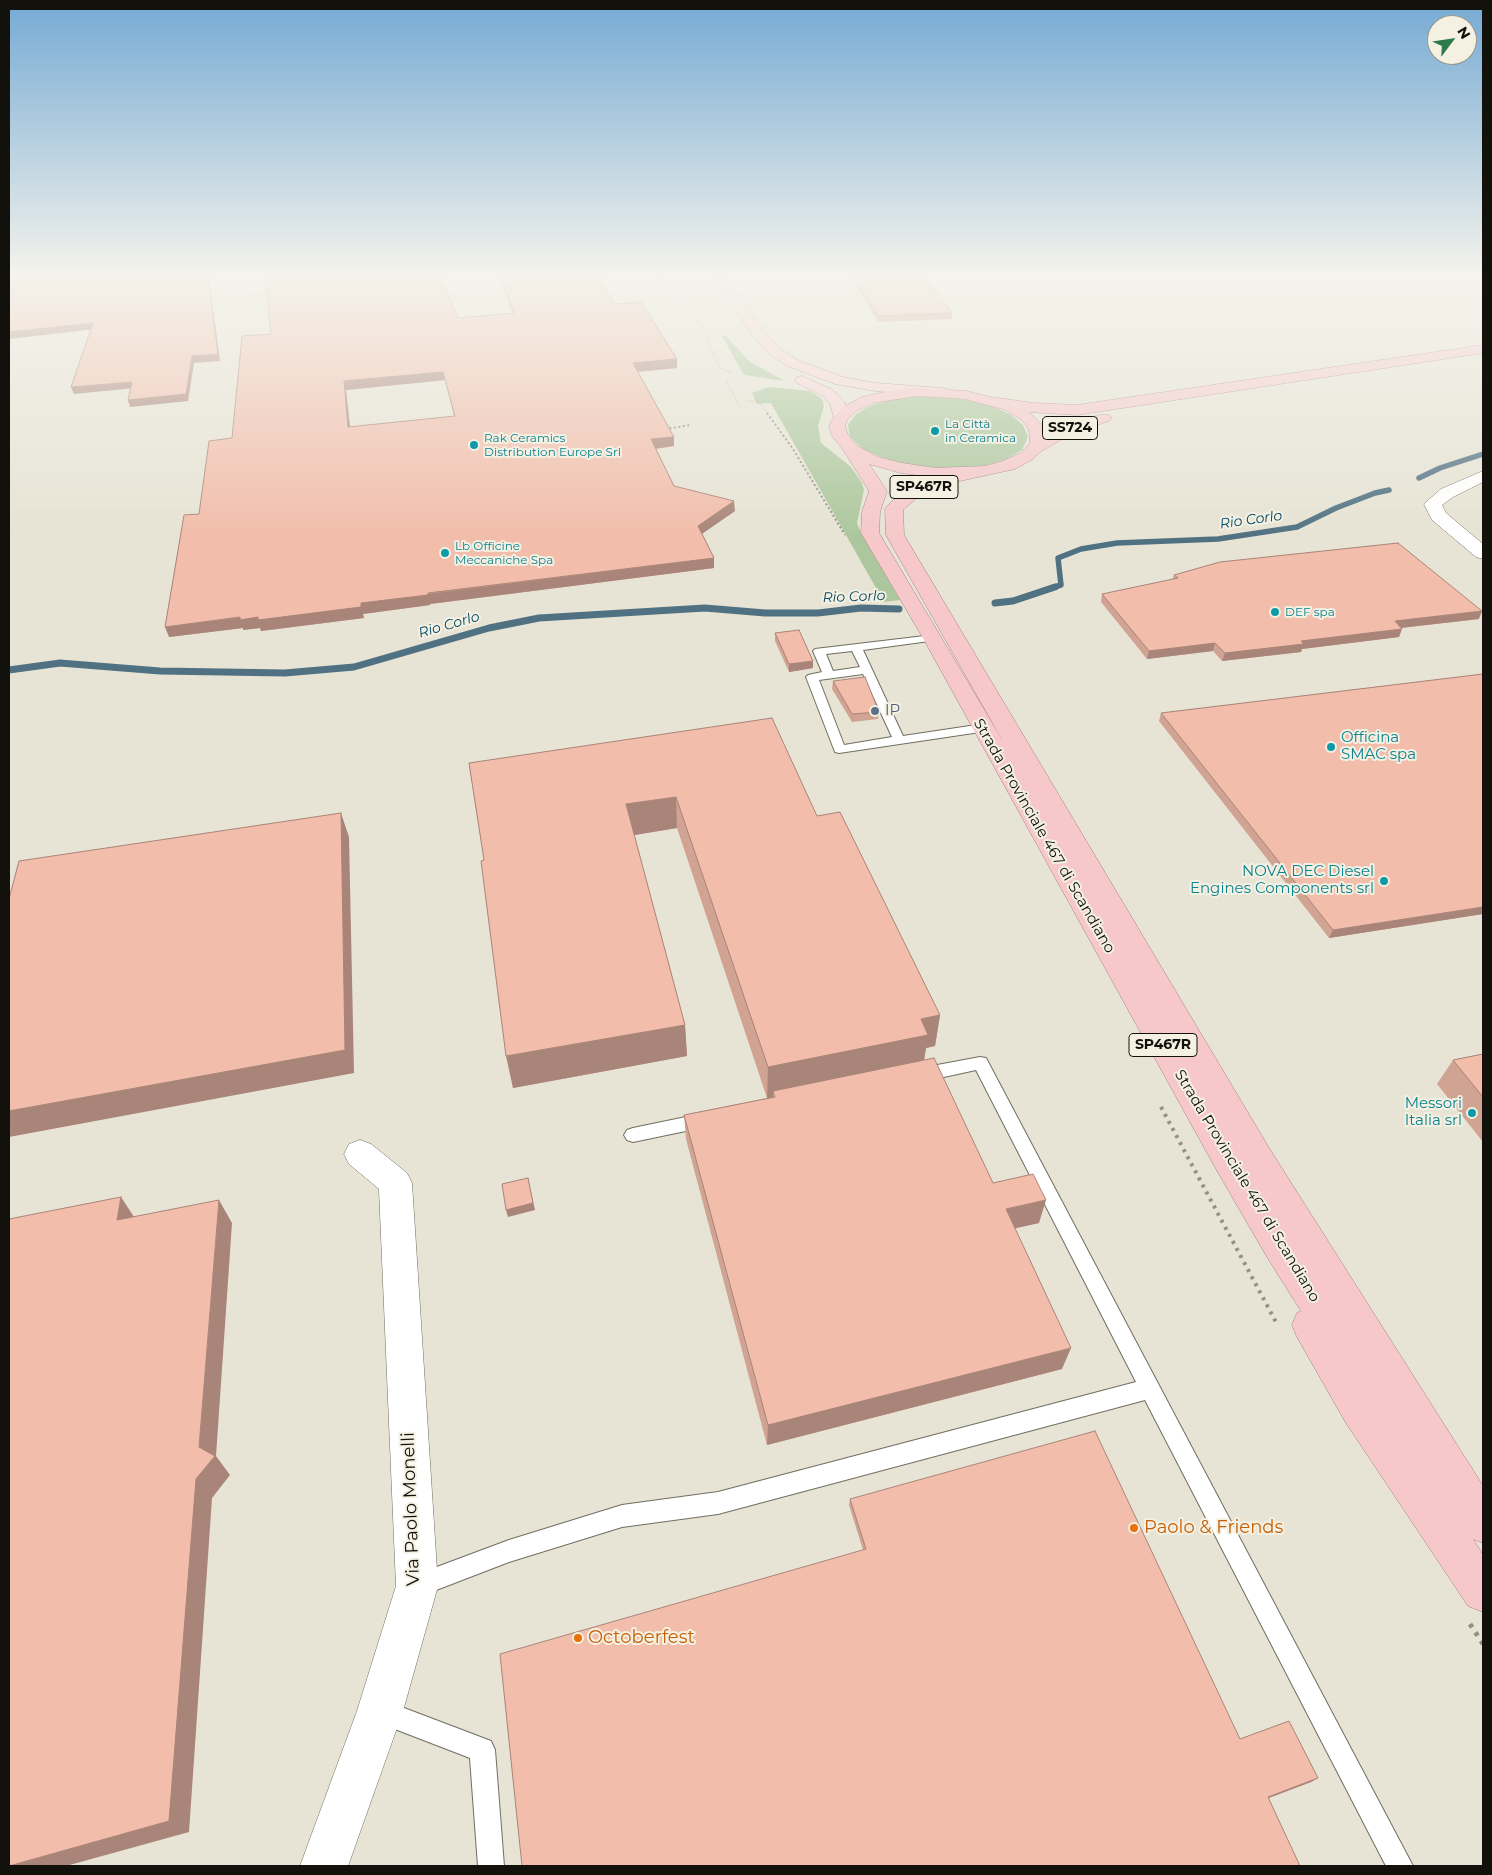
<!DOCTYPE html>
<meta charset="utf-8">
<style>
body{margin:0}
#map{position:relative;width:1492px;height:1875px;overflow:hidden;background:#e7e4d5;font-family:Montserrat,sans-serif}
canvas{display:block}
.frame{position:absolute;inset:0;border:10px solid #12110c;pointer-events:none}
.north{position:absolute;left:1427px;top:15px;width:50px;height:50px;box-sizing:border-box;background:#f4f1e3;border:1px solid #9a978d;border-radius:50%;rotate:59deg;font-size:14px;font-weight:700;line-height:20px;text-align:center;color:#12110c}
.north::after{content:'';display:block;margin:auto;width:18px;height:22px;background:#2d7b4a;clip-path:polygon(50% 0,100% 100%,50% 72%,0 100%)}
</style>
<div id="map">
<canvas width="1492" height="1875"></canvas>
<div class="frame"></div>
<div class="north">N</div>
</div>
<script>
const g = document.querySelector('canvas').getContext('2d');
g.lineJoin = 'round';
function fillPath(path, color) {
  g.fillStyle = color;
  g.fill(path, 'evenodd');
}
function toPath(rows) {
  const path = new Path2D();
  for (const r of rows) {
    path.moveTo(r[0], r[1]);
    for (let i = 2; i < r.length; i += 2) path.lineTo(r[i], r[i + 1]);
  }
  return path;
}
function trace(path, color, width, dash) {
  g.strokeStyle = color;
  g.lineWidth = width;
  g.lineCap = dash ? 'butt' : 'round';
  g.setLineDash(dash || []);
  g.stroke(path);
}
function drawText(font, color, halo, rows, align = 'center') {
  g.font = font + ' Montserrat,sans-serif';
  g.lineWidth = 4;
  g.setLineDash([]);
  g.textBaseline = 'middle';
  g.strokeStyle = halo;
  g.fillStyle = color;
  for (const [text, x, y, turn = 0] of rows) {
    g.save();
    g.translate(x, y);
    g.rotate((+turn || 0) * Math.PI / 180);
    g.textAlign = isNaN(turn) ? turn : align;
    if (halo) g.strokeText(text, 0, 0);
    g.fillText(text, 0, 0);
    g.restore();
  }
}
const green = toPath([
 [722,336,726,336,750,362,785,381,744,375],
 [769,387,810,391,822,399,824,406,818,426,821,443,851,467,862,483,864,490,857,523,861,533,900,600,884,602,771,403,757,404,752,393],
 [940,396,967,400,991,406,1010,414,1023,425,1028,437,1022,450,1005,460,979,467,947,469,914,466,885,459,863,449,850,437,848,425,855,415,869,406,889,400,914,397]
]);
const streamFar1 = toPath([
 [1419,478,1440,468,1483,454],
 [1051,588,1061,585,1058,558,1081,549,1117,543,1218,539,1297,527,1336,508,1375,493,1389,490]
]);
const stream = toPath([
 [995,603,1013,601,1055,587],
 [9,670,60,663,160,671,285,673,354,667,489,628,539,618,705,608,765,613,818,613,861,608,899,609]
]);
const pathFar3 = toPath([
 [656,276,660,285,671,299,683,301,703,330,721,369,732,372],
 [241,297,268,294],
 [726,380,740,407],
 [747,401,758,401,768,414]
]);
const pathFar2 = toPath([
 [767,413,793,449,845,535],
 [665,429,691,425]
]);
const pathFar1 = toPath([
 [1161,1107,1277,1324]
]);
const path = toPath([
 [1470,1624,1483,1644]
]);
const service = toPath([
 [933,635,937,636,939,638,937,640,863,650,903,736,983,724,987,725,989,728,987,731,839,753,835,752,806,677,808,675,822,672,813,651,815,649,933,635],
 [852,651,860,667,833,671,826,654,852,651],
 [863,674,892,737,844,745,819,680,863,674],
 [980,1057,986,1058,1413,1866,1386,1866,1145,1400,718,1514,622,1527,509,1562,418,1597,410,1593,406,1585,410,1577,509,1540,622,1505,718,1492,1136,1382,976,1070,921,1082,915,1080,913,1075,915,1070,921,1068,980,1057],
 [705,1113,711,1115,714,1120,711,1125,705,1127,633,1142,627,1140,624,1135,627,1130,633,1128,705,1113],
 [383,1700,491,1741,495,1750,504,1866,478,1866,470,1758,374,1721,371,1712,374,1703,383,1700]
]);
const minor = toPath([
 [1483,471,1483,482,1453,497,1442,505,1446,513,1483,544,1483,559,1476,557,1432,520,1424,504,1441,489,1483,471],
 [360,1140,371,1144,407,1173,412,1183,438,1586,403,1711,348,1866,300,1866,357,1711,396,1586,379,1189,349,1164,344,1154,349,1144,360,1140]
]);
const primary = toPath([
 [712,276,724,276,762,329,779,348,797,360,843,377,875,383,942,388,947,389,949,392,947,395,942,396,875,391,835,384,787,366,769,354,752,335,712,276],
 [802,376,833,390,845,403,848,418,845,421,835,421,830,404,823,396,797,383,795,380,797,377,802,376]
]);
const trunk = toPath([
 [1483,345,1483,353,1077,415,1029,412,1043,426,1047,435,1062,426,1099,415,1109,415,1112,418,1109,421,1074,432,1040,452,1033,459,1015,469,946,484,920,495,903,510,904,535,1269,1148,1483,1486,1483,1543,1473,1539,1483,1555,1483,1612,1468,1606,1346,1423,1297,1337,1292,1325,1297,1313,1301,1311,1267,1257,1216,1169,923,638,861,533,862,512,869,491,844,451,832,436,829,426,835,415,845,406,862,397,889,391,917,388,966,391,990,397,1034,403,1077,405,1483,345],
 [917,396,965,399,1006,410,1023,421,1029,430,1030,443,1021,453,1003,461,985,466,936,468,902,463,878,457,857,446,848,435,845,426,847,420,855,412,872,403,917,396],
 [869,464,901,473,932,477,908,487,888,505,885,509,886,535,1004,743,879,533,880,512,887,491,869,464]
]);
const wall = toPath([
 [499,276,599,276,614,304,677,359,677,368,638,372,674,437,674,446,656,449,674,486,735,511,702,533,714,558,714,568,430,604,430,605,363,614,364,618,261,631,260,628,243,630,243,628,169,637,199,514,232,438,271,334,512,313],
 [445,380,454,416,350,427,346,390],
 [850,276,924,276,952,313,952,319,878,322],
 [1174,575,1479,619,1401,628,1399,637,1302,649,1301,652,1222,661,1213,651,1147,659,1101,602,1102,594,1172,580],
 [775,633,813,661,813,668,789,672,775,641],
 [1483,674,1483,914,1329,938,1159,721,1161,713],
 [833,681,879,712,878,719,852,722,832,689],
 [469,763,817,816,940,1015,935,1046,926,1048,924,1060,993,1183,1039,1223,1014,1228,1062,1369,767,1445,686,1139,684,1115,767,1098,677,828,634,835,685,1025,687,1056,513,1088,484,860],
 [1483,1054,1483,1142,1437,1084,1453,1060],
 [850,1499,1240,1739,1318,1778,1311,1782,1268,1798,863,1550,849,1505]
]);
const shadedWall = toPath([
 [208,276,209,276,220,361,194,363,188,401,130,407,128,400,192,356],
 [93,323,96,329,9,339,9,332],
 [677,359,677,368,634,372,633,363],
 [443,372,445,380,346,390,351,436,348,427,344,381],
 [132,382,135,388,74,394,71,387],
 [674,437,674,446,652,449,651,439],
 [734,501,735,511,699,536,698,526],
 [714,558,714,568,430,604,430,605,363,614,364,618,261,631,260,628,243,630,243,628,169,637,165,627],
 [1482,611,1479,619,1391,629,1395,621],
 [1402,629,1399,637,1302,649,1301,652,1222,661,1225,653,1301,641],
 [1215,643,1213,651,1147,659,1149,651],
 [813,661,813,668,789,672,789,664],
 [676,797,677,828,629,836,626,804],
 [341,813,349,837,354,1073,9,1137,9,1111],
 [1483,907,1483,914,1329,938,1333,930],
 [940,1015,935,1046,926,1048,923,1067,773,1091,773,1097,767,1099,768,1067,921,1019],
 [685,1025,687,1056,513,1088,506,1056],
 [528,1178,535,1210,508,1217,506,1210],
 [121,1197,136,1220,117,1220],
 [219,1200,232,1223,216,1456,230,1475,212,1498,189,1832,66,1866,9,1866,199,1447],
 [1046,1200,1039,1223,999,1232,1006,1209],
 [1071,1348,1062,1369,767,1445,768,1425],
 [1318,1778,1311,1782,1261,1801,1268,1797]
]);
const building = toPath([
 [9,276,208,276,218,354,192,356,186,394,128,400,132,382,71,387,93,323,9,332,9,276],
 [265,276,440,276,458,318,514,313,501,276,599,276,614,304,641,302,677,359,633,363,674,437,651,439,674,486,734,501,698,526,714,558,428,593,428,595,361,603,361,607,258,620,258,617,240,620,240,617,165,627,184,515,199,514,209,441,232,438,242,336,271,334,265,276],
 [443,372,455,416,348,427,344,381,443,372],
 [853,276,924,276,952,313,879,316,853,276],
 [1398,543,1482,611,1395,621,1402,629,1301,641,1304,644,1225,653,1215,643,1149,651,1102,594,1178,578,1174,575,1220,562,1398,543],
 [799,630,813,661,789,664,775,633,799,630],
 [1483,674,1483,907,1333,930,1161,713,1483,674],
 [865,677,879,712,852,714,833,681,865,677],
 [772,718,817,816,840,812,940,1015,921,1019,928,1035,768,1067,676,797,626,804,685,1025,506,1056,481,861,484,860,469,763,772,718],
 [341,813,345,1050,9,1111,9,899,19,861,341,813],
 [1483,1054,1483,1097,1453,1060,1483,1054],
 [934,1058,993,1183,1033,1174,1046,1200,1006,1209,1071,1348,768,1425,684,1115,775,1097,773,1091,934,1058],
 [528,1178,533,1203,506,1210,502,1184,528,1178],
 [121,1197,117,1220,219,1200,199,1447,215,1456,196,1479,169,1821,9,1866,9,1219,121,1197],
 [1095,1431,1240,1739,1289,1721,1318,1778,1268,1797,1300,1866,522,1866,500,1654,866,1549,850,1499,1095,1431]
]);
const markers = [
 [935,431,5,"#0f9aa8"],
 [474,445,5,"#0f9aa8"],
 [445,553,5,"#0f9aa8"],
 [1275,612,5,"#0f9aa8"],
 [875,711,5,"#5c6f8a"],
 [1331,747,5,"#0f9aa8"],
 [1384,881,5,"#0f9aa8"],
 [1472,1113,5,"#0f9aa8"],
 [1134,1528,5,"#e8710a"],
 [578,1638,5,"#e8710a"]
];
const farCulturenames = [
 ["La Città",945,424],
 ["in Ceramica",945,438],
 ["Rak Ceramics",484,438],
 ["Distribution Europe Srl",484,452],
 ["Lb Officine",455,546],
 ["Meccaniche Spa",455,560],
 ["DEF spa",1285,612]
];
const shields = [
 [1070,428,55],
 [924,487,68],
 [1163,1045,68]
];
const shieldNames = [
 ["SS724",1070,428],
 ["SP467R",924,487],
 ["SP467R",1163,1045]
];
const farWaternames = [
 ["Rio Corlo",1251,520,-8],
 ["Rio Corlo",854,597,-2],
 ["Rio Corlo",449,625,-16]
];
const serviceNames = [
 ["IP",885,711]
];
const cultureNames = [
 ["Officina",1341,738,"left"],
 ["SMAC spa",1341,755,"left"],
 ["NOVA DEC Diesel",1374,872],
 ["Engines Components srl",1374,889],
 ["Messori",1462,1104],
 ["Italia srl",1462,1121]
];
const streetNames = [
 ["Strada Provinciale 467 di Scandiano",1044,836,60],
 ["Strada Provinciale 467 di Scandiano",1247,1186,59]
];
const nearStreetnames = [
 ["Via Paolo Monelli",411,1509,-92]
];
const nearFoodnames = [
 ["Paolo & Friends",1144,1528],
 ["Octoberfest",588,1638]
];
fillPath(green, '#acc79d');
trace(streamFar1, '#507182', 5.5);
trace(stream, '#507182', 7);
trace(service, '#706e61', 2);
trace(minor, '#706e61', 1);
trace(primary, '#a57f7f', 1);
trace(trunk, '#a57f7f', 1);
trace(pathFar3, '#939186', 1, [1, 2]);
trace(pathFar2, '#939186', 2, [2, 2.5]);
trace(pathFar1, '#939186', 4, [3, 5]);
trace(path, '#939186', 5, [4, 6]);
fillPath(service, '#fff');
fillPath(minor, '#fff');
fillPath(primary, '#f8d6d7');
fillPath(trunk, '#f6c8ca');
fillPath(wall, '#d0a393');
fillPath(shadedWall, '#a98478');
fillPath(building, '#f2bdab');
trace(building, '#a98478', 1);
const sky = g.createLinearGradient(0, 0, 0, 538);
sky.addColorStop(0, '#75aad4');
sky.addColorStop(0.51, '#f4f3ec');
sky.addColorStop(1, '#f4f3ec00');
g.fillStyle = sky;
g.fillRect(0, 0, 1492, 538);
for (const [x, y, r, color] of markers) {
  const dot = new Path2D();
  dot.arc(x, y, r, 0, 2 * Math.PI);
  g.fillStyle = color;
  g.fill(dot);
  trace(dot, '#f4f1e3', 2);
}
drawText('12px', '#0d838f', '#f4f1e3', farCulturenames, 'left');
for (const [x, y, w] of shields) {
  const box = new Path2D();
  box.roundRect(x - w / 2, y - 11.5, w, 23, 4);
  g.fillStyle = '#f4f1e3';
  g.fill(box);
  trace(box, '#12110c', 1);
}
drawText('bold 14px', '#12110c', null, shieldNames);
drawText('italic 14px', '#054764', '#f4f1e3', farWaternames);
drawText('15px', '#4e5e75', '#f4f1e3', serviceNames, 'left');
drawText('15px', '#0d838f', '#f4f1e3', cultureNames, 'right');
drawText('15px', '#12110c', '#f4f1e3', streetNames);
drawText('18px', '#12110c', '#f4f1e3', nearStreetnames);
drawText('18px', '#c56008', '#f4f1e3', nearFoodnames, 'left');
</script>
